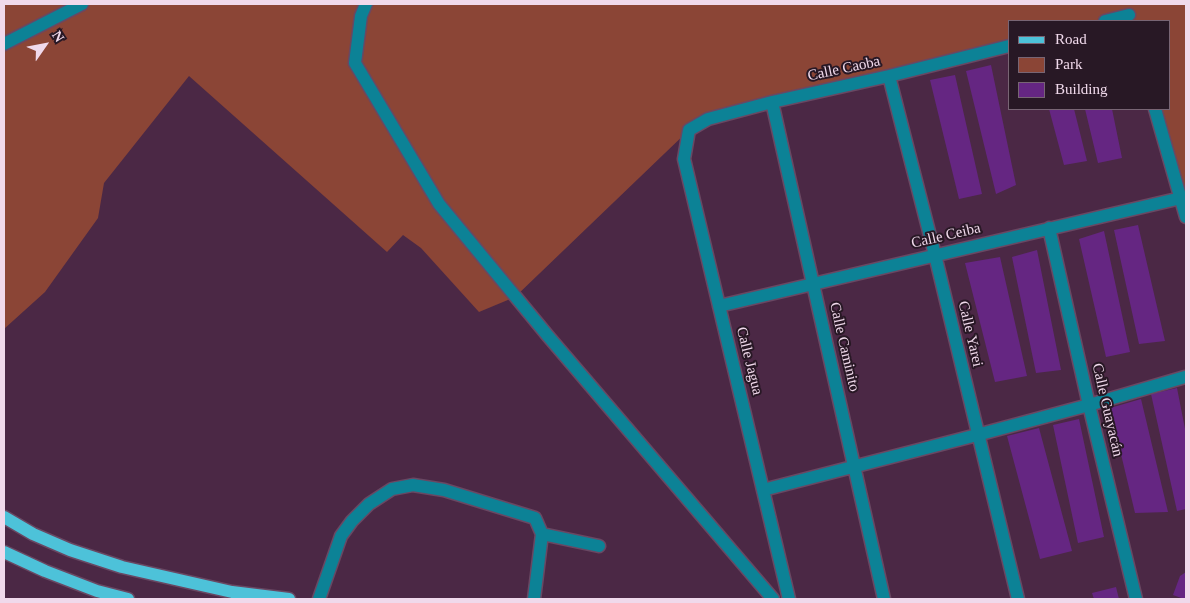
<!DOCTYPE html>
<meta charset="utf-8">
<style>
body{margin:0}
#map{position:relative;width:1190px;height:603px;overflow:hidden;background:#4b2845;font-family:Georgia,serif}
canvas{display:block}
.frame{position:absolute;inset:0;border:5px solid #f0d9eb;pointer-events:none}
.legend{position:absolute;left:1008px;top:20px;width:162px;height:90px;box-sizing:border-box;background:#281825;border:1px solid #786574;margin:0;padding:6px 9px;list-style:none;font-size:15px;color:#f0d9eb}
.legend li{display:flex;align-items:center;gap:10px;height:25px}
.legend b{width:25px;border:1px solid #786574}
.north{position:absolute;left:20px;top:20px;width:50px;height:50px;-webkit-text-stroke:4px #281825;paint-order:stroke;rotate:57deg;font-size:14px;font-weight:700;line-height:20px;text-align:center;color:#f0d9eb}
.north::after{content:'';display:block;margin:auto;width:18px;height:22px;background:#f0d9eb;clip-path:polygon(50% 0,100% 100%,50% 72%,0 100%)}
</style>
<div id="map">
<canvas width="1190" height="603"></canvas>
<div class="frame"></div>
<ul class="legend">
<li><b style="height:6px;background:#4dc2d9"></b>Road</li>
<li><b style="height:14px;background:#8b4536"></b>Park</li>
<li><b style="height:14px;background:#652682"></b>Building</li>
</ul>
<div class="north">N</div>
</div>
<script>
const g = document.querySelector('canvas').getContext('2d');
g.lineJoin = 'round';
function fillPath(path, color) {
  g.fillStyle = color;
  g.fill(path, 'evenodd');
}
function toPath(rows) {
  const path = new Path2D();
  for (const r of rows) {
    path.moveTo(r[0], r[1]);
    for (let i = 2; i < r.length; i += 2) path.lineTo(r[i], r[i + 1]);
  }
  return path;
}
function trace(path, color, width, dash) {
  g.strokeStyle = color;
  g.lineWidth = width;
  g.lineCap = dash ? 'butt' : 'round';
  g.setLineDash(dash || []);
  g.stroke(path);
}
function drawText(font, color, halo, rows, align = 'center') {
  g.font = font + ' Georgia,serif';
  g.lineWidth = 4;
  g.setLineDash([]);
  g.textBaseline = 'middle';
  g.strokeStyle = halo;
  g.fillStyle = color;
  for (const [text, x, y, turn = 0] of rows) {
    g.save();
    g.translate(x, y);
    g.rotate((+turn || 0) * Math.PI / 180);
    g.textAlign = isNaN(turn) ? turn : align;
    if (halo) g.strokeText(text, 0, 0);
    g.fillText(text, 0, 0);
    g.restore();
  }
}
const green = toPath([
 [4,4,1186,4,1186,217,1155,109,1169,109,1169,21,1130,21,1128,15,1105,21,1009,21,1009,46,689,130,515,297,479,312,421,248,403,235,387,252,189,76,104,183,98,218,45,292,4,329]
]);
const building = toPath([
 [991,65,1016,185,996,194,966,71],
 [955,75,982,194,959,199,930,80],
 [1049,109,1074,109,1087,161,1064,165],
 [1085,109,1112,109,1122,158,1098,163],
 [1138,225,1165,341,1139,344,1114,230],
 [1104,231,1130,352,1106,357,1079,239],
 [1037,250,1061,370,1036,373,1012,257],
 [1000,257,1027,376,995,382,965,263],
 [1177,388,1186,434,1186,509,1177,511,1151,394],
 [1141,399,1168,512,1135,513,1110,408],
 [1079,419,1104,537,1078,543,1053,425],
 [1039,428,1072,551,1040,559,1007,436],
 [1186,572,1186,599,1184,599,1173,595,1180,576],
 [1116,587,1119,599,1094,599,1092,593]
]);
const minor = toPath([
 [366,4,361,16,355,63,439,204,548,336,773,599],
 [1105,21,1129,15],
 [4,44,82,4],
 [889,76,935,255,1018,599],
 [772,102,884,599],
 [1155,109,1186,217],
 [1049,228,1089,405,1136,599],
 [719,306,1181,198],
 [763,490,977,435,1089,405,1185,377],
 [542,534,599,546],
 [319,599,341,536,352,521,369,504,392,489,413,485,444,490,535,518,542,534,534,599],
 [789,599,684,159,689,130,708,119,772,102,889,76,1009,46]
]);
const major = toPath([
 [4,517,33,534,70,550,122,567,232,592,289,599],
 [4,552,45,571,97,591,128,599]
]);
const streetNames = [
 ["Calle Caoba",844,69,-12],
 ["Calle Ceiba",946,236,-13],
 ["Calle Yarei",970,334,77],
 ["Calle Caminito",844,347,77],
 ["Calle Jagua",749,361,76],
 ["Calle Guayacán",1107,410,77]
];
fillPath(green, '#8b4536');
fillPath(building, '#652682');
trace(minor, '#694863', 15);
trace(major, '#694863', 15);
trace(minor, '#0c8296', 12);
trace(major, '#4dc2d9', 12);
drawText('15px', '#f0d9eb', '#281825', streetNames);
</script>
